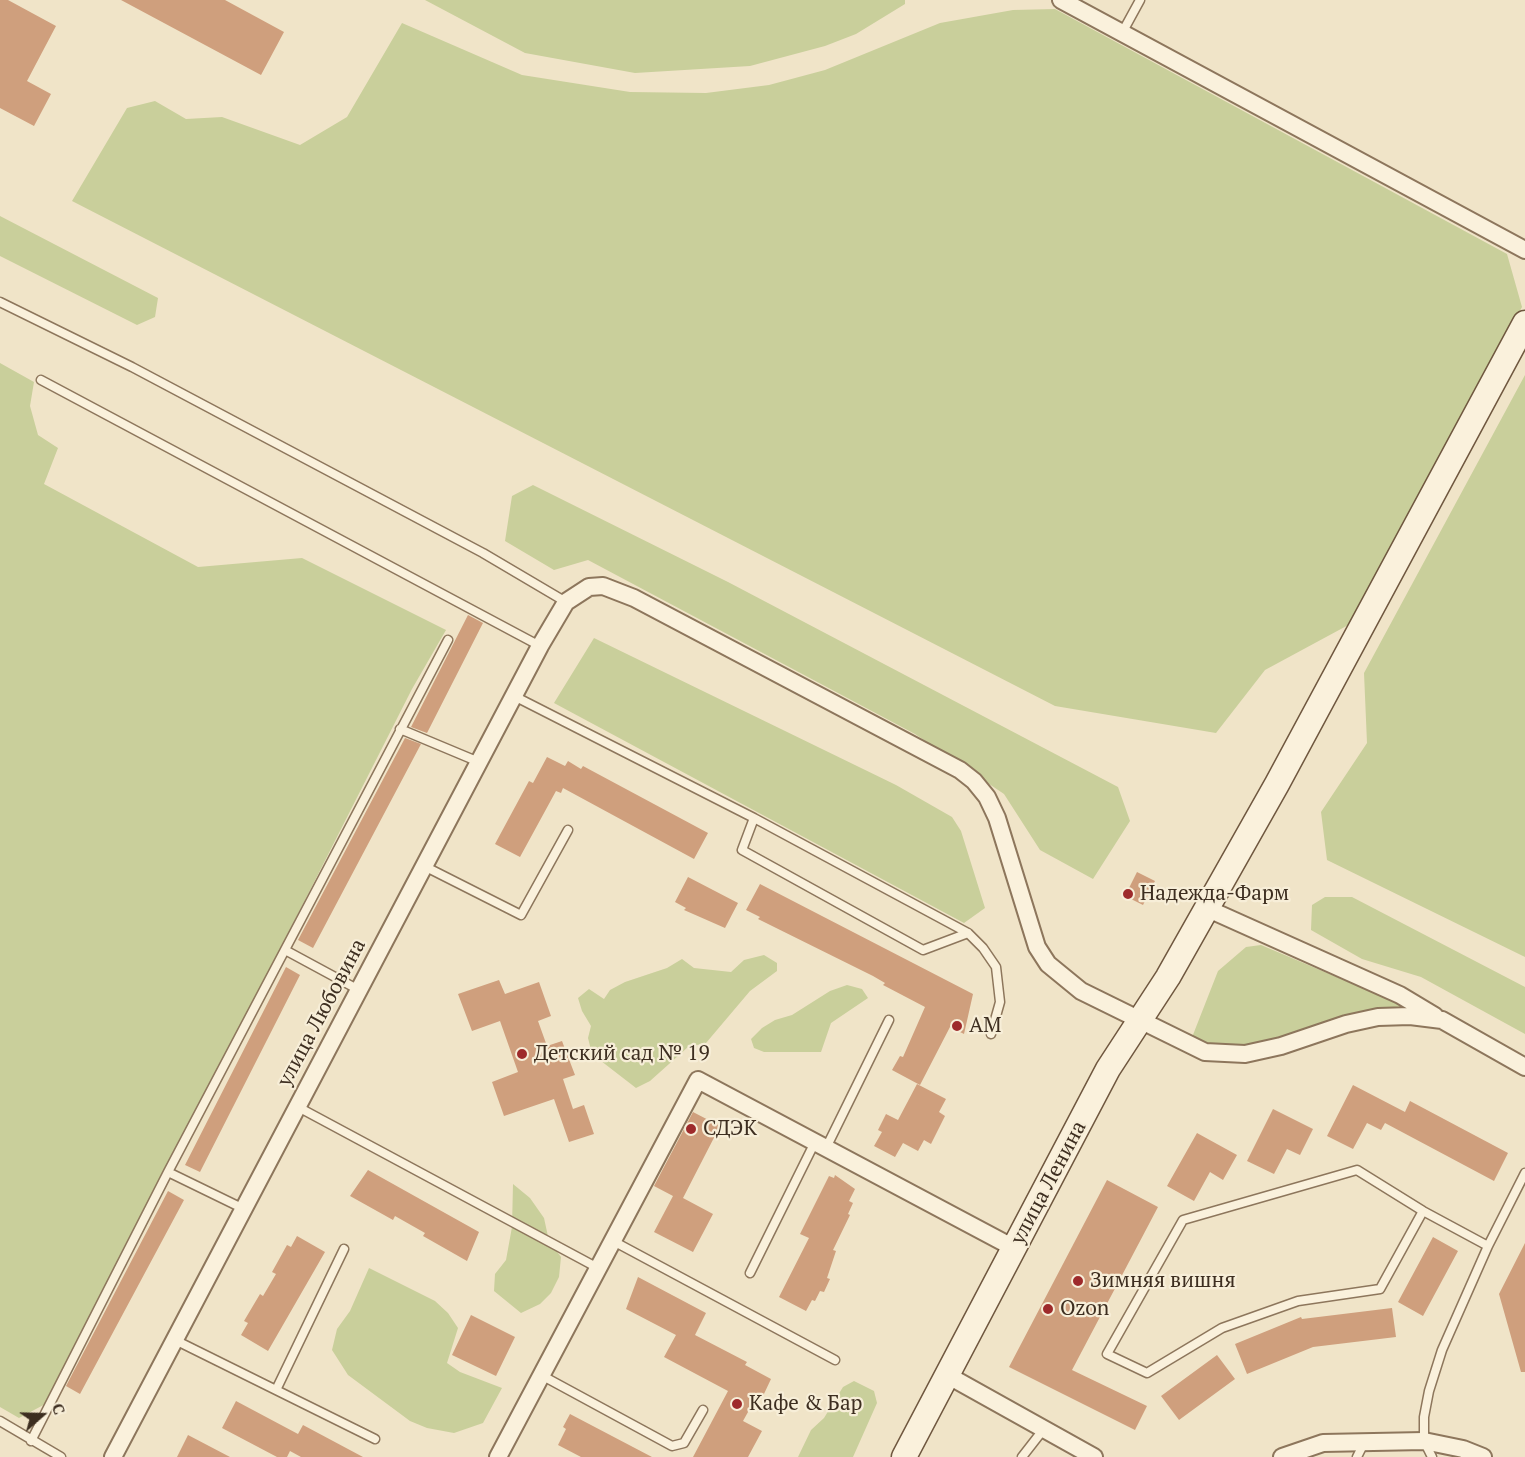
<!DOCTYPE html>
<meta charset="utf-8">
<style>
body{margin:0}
#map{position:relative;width:1525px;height:1457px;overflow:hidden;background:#f0e4c8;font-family:"PT Serif",serif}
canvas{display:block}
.north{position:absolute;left:12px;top:1385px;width:60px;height:60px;-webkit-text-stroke:4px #f7eed8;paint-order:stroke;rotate:70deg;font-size:16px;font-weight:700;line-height:24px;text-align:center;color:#3d2e20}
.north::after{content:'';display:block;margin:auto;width:21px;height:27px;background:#3d2e20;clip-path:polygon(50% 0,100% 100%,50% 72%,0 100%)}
</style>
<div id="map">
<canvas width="1525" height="1457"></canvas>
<div class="north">С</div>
</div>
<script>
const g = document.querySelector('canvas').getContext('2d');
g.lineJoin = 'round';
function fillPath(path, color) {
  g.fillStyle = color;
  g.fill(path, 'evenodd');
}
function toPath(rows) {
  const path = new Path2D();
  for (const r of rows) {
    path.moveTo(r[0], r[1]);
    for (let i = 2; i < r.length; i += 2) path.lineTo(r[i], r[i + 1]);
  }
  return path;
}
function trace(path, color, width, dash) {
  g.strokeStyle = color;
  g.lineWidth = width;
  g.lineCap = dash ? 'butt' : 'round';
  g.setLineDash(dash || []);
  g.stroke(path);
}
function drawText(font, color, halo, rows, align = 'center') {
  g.font = font + ' "PT Serif",serif';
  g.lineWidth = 4.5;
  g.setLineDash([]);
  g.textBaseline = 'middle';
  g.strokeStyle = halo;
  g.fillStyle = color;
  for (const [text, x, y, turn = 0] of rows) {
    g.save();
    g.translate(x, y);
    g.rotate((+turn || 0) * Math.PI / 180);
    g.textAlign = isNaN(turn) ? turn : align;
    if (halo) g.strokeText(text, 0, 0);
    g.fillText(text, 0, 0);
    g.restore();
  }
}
const green = toPath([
 [425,0,905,0,905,4,856,34,825,46,750,66,635,73,525,53],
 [1055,9,1507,254,1522,307,1352,623,1265,670,1216,733,1055,706,72,201,127,108,155,101,186,119,222,117,300,145,347,117,402,23,522,75,630,92,706,93,769,85,825,70,940,23,1013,10],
 [0,216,158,298,155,317,137,325,0,256],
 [0,363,34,382,30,406,38,435,58,448,44,484,198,567,302,558,446,630,412,689,51,1401,19,1418,0,1407],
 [1525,375,1525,957,1327,860,1321,812,1367,743,1364,673],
 [533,485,728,582,1118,787,1130,821,1093,879,1040,850,1004,794,915,734,588,560,554,570,505,541,512,496],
 [594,638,896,785,952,817,961,831,985,908,964,923,554,703],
 [1325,897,1352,897,1525,987,1525,1034,1421,977,1362,959,1311,930,1312,905],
 [1261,945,1410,1008,1245,1054,1189,1045,1218,971,1246,947],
 [764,955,777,963,777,971,750,991,706,1043,688,1047,650,1081,636,1088,592,1054,588,1038,591,1026,582,1011,578,998,589,989,604,999,610,990,625,982,667,968,682,959,694,968,731,972,744,960],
 [847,985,862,989,868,998,831,1023,821,1052,764,1052,754,1048,751,1039,762,1028,775,1020,792,1015,830,991],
 [513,1184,530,1198,544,1218,549,1241,561,1257,559,1277,551,1293,540,1304,521,1313,494,1291,495,1274,506,1260,512,1227],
 [369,1268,435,1301,448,1313,458,1328,447,1363,460,1372,502,1388,483,1423,454,1433,427,1428,410,1421,348,1375,332,1350,337,1329,350,1311],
 [854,1381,874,1391,877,1403,853,1457,798,1457,811,1430,824,1418,843,1387]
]);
const building = toPath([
 [0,0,8,0,56,26,27,81,51,94,34,126,0,108],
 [121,0,225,0,284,32,261,75],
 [468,615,483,623,427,733,411,727],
 [405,738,421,744,313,948,298,940],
 [547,757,565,766,568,761,581,769,583,766,708,833,694,859,563,788,561,793,556,791,520,857,495,844,529,781,533,783],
 [1137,872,1155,881,1143,905,1125,896],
 [688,877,738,903,725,928,684,910,686,908,675,902],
 [760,884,973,994,964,1034,950,1027,920,1085,892,1070,900,1056,903,1057,925,1007,883,985,885,983,873,976,758,919,760,917,746,910],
 [286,967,300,975,200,1172,185,1165],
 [499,980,505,994,539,982,551,1016,538,1021,547,1046,562,1041,575,1075,563,1079,573,1109,584,1105,594,1134,569,1142,554,1099,504,1116,492,1082,518,1072,500,1021,472,1031,458,994],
 [917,1084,946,1099,939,1112,945,1116,931,1144,924,1140,918,1151,903,1143,895,1157,874,1146,882,1132,878,1130,886,1114,898,1120],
 [1353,1085,1405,1112,1410,1101,1508,1153,1494,1181,1385,1123,1381,1130,1367,1123,1353,1149,1327,1136],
 [1273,1109,1313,1129,1300,1155,1287,1149,1274,1174,1247,1161],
 [693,1112,720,1126,683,1198,713,1214,693,1252,654,1232,673,1196,654,1186],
 [1197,1133,1237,1155,1223,1180,1210,1172,1194,1201,1167,1186],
 [368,1170,479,1232,467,1261,423,1236,425,1233,395,1216,393,1220,350,1196],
 [835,1175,855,1189,849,1201,853,1203,848,1214,850,1215,833,1250,836,1251,827,1278,830,1279,824,1292,820,1291,815,1301,812,1300,806,1311,779,1297,809,1238,800,1234,829,1176,834,1178],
 [1107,1180,1158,1207,1072,1370,1147,1406,1135,1430,1009,1367],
 [168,1191,184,1200,80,1394,66,1386],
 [297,1236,325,1252,268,1351,241,1335,248,1323,244,1321,260,1294,263,1296,276,1274,272,1272,287,1245,291,1247],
 [1433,1237,1458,1251,1423,1316,1398,1302],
 [1525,1243,1525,1372,1521,1372,1499,1294],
 [638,1277,706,1313,695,1335,747,1362,745,1365,771,1379,763,1396,758,1394,743,1421,762,1431,748,1457,693,1457,728,1391,664,1357,676,1335,626,1309],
 [1392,1308,1396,1337,1313,1347,1247,1374,1235,1344,1301,1317,1302,1319],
 [471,1315,515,1337,496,1376,452,1355],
 [1217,1355,1235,1379,1179,1420,1161,1396],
 [236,1401,298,1434,303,1425,363,1457,301,1457,290,1451,287,1457,277,1457,222,1428],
 [570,1414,652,1457,581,1457,558,1445,566,1429,563,1427],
 [188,1435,230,1457,177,1457]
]);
const lane = toPath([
 [1122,33,1140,0],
 [0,302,132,367,483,553,566,602],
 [41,380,540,646],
 [514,696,754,818,742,850,923,950,968,933],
 [400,729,479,762],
 [754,818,968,933,983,948,996,967,1000,1002,991,1034],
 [424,866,521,915,568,830],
 [285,950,359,990],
 [298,1107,598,1268],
 [826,1148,889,1020],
 [168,1172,244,1209],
 [1423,1211,1380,1289,1298,1301,1222,1328,1147,1373,1107,1354,1183,1220,1357,1170,1423,1211,1488,1246],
 [613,1241,835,1360],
 [750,1273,815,1142],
 [175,1340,375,1439],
 [541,1375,672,1446,684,1443,703,1410],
 [276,1390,344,1249],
 [0,1421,61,1457],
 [31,1441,168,1172,448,640],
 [1022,1457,1043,1430],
 [1357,1457,1364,1443],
 [1432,1457,1424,1441,1424,1417,1429,1391,1442,1350,1488,1246,1525,1173]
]);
const street = toPath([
 [1061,0,1525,250],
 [1206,908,1400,995,1435,1016],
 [947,1375,1094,1457],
 [113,1457,540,646,566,602,589,587,603,586,634,598,960,770,974,781,987,797,997,818,1037,947,1048,964,1081,991,1205,1052,1245,1054,1281,1046,1346,1024,1378,1017,1410,1016,1442,1020,1525,1067],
 [498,1457,698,1080,1014,1248],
 [1282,1457,1323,1443,1424,1441,1463,1449,1483,1457]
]);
const secondary = toPath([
 [904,1457,1108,1069,1168,977,1277,784,1525,323]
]);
const markers = [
 [1128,894,6,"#9e2a2b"],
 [957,1026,6,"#9e2a2b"],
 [522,1054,6,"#9e2a2b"],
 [691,1129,6,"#9e2a2b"],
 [1078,1281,6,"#9e2a2b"],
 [1048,1309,6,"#9e2a2b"],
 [737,1404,6,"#9e2a2b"]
];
const poiNames = [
 ["Надежда-Фарм",1140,894],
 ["АМ",969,1026],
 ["Детский сад № 19",534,1054],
 ["СДЭК",703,1129],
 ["Зимняя вишня",1090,1281],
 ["Ozon",1060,1309],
 ["Кафе & Бар",749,1404]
];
const streetNames = [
 ["улица Любовина",322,1013,-62],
 ["улица Ленина",1049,1183,-62]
];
fillPath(green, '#c9cf9b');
fillPath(building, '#cf9f7d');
trace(lane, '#8d765c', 11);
trace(street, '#8d765c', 20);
trace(secondary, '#6f573f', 27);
trace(lane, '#faf1dc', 8);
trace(street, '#faf1dc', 16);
trace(secondary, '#faf1dc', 24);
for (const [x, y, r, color] of markers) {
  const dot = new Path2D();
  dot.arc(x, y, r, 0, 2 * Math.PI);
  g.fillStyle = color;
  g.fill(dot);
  trace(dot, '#f7eed8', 2);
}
drawText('21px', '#3d2e20', '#f7eed8', poiNames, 'left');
drawText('21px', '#3d2e20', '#f7eed8', streetNames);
</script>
